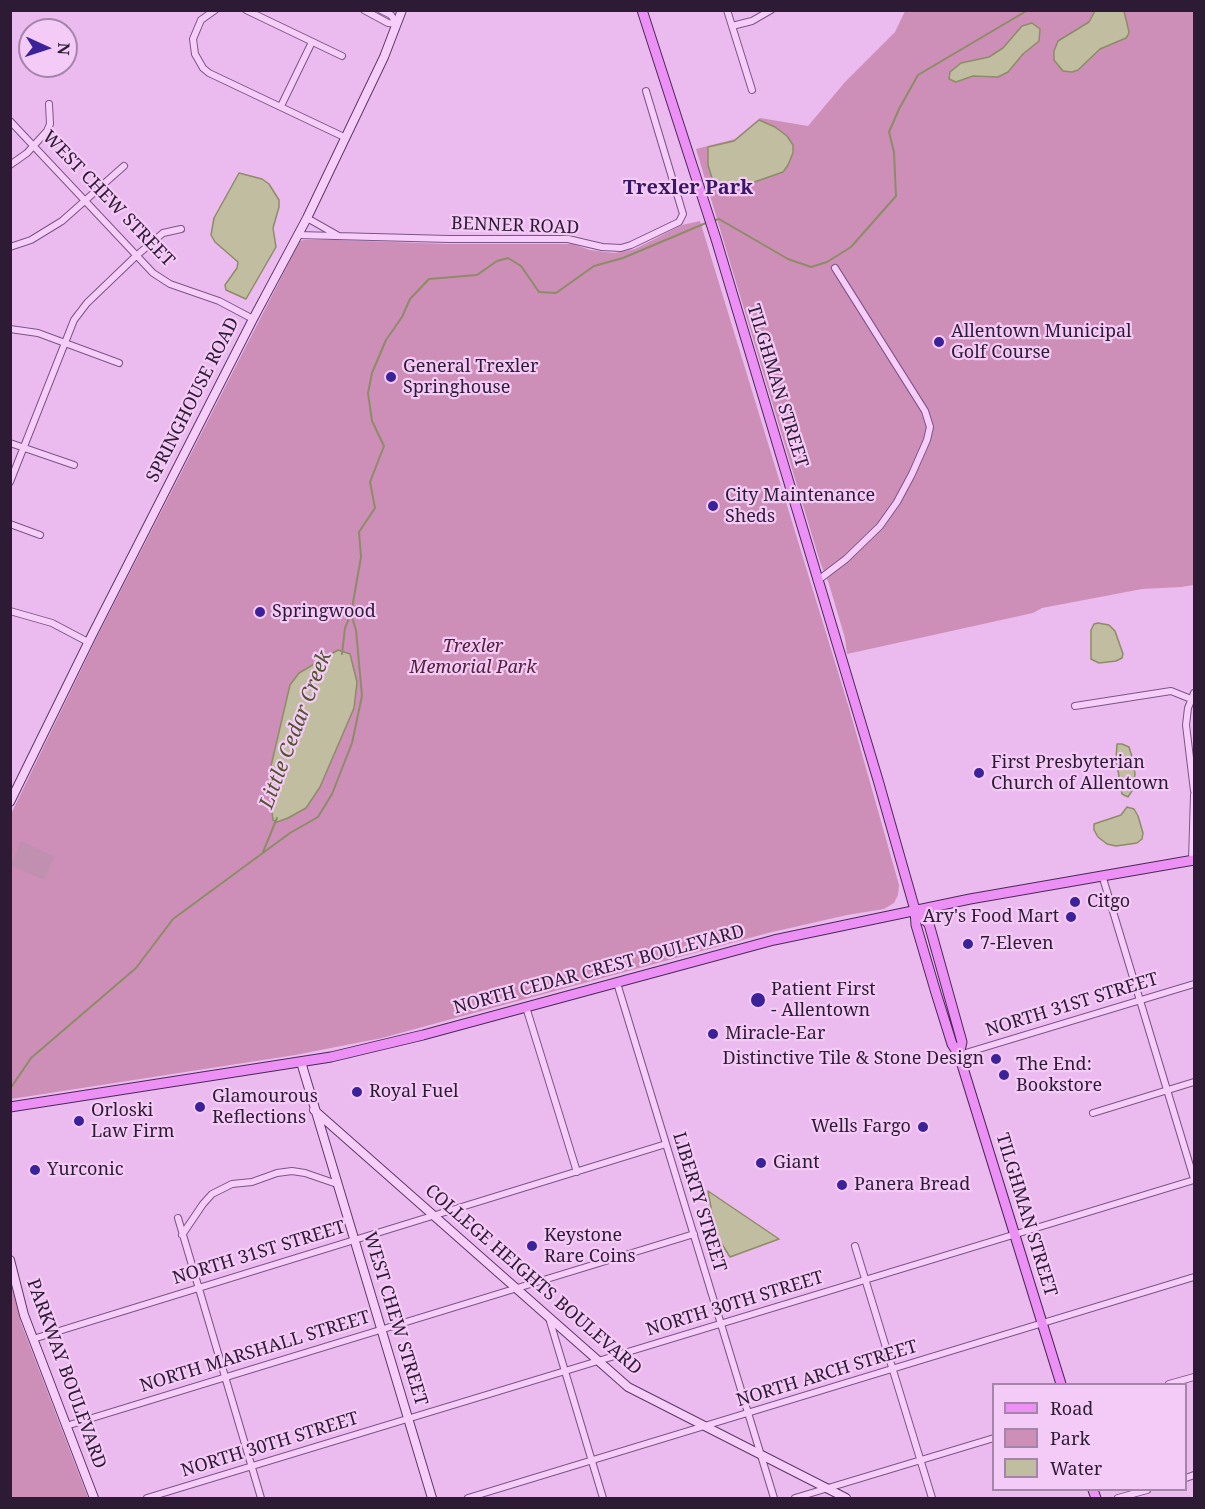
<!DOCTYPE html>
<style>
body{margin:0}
#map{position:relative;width:1205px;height:1509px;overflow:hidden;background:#ebbbef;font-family:"Noto Serif",serif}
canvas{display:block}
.frame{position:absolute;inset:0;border:12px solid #2d1a35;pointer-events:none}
.legend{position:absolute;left:992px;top:1383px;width:195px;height:108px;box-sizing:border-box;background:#f4cbf6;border:2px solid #a484a9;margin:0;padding:8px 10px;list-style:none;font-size:18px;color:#2d1a35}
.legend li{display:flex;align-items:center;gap:12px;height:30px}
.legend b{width:30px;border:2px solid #a484a9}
.north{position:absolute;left:18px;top:18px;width:60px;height:60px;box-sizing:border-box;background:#f4cbf6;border:2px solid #a484a9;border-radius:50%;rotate:93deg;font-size:16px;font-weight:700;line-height:24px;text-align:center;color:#2d1a35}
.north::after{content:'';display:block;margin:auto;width:21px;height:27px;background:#3c2298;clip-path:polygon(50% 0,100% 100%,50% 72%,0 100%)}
</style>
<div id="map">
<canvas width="1205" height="1509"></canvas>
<div class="frame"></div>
<ul class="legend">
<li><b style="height:8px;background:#ed90f5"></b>Road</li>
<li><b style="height:16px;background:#cd8fb8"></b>Park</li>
<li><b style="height:16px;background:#c0bda0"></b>Water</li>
</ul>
<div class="north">N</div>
</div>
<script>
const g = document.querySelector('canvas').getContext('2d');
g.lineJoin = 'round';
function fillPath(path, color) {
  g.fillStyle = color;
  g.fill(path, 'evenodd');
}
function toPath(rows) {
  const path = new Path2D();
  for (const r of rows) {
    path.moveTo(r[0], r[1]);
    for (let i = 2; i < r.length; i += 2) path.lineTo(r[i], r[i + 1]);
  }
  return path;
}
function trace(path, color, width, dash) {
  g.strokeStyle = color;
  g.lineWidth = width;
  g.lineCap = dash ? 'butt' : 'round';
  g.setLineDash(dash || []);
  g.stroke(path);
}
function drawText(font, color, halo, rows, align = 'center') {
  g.font = font + ' "Noto Serif",serif';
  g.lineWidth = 4.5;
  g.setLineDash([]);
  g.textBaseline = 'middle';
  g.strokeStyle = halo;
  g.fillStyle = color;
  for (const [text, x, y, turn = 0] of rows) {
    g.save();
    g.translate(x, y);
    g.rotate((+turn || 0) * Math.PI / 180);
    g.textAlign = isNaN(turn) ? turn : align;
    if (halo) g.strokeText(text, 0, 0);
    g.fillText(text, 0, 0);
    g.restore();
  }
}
const green = toPath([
 [905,11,1194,11,1194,585,1181,587,1142,589,1042,608,1033,613,847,654,845,638,829,584,820,562,696,149,735,139,760,118,808,126,845,82,895,32],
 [700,221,849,708,899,885,898,895,894,903,884,909,847,915,768,933,382,1038,295,1055,11,1099,11,814,98,635,300,241,304,240,337,240,448,244,573,244,590,250,614,253,635,249,682,225],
 [11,1284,21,1323,88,1498,11,1498]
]);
const cemetery = toPath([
 [21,841,55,857,44,880,11,865]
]);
const water = toPath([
 [1095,11,1124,11,1129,32,1128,35,1126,38,1100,49,1078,70,1072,72,1063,71,1054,60,1054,51,1058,41,1089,22,1095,11],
 [1032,23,1040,29,1039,41,1023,54,1008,72,998,77,973,76,956,82,949,79,950,72,961,63,989,57,1003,48,1022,26,1032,23],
 [759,120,775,127,787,136,793,145,793,153,788,165,783,172,743,186,728,187,718,185,712,178,708,165,708,147,734,141,759,120],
 [239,173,262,179,269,184,279,200,279,207,273,228,276,247,246,299,226,290,225,285,237,268,238,262,215,242,211,235,214,218,239,173],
 [1098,623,1109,625,1115,631,1123,654,1122,658,1116,661,1099,663,1091,659,1091,630,1094,624,1098,623],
 [338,650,350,654,357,682,354,708,320,787,306,808,288,818,277,822,273,820,272,812,273,778,271,766,290,685,299,673,338,650],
 [1117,744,1122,744,1129,747,1133,760,1135,774,1133,789,1128,797,1122,794,1116,759,1117,744],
 [1127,807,1134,809,1138,816,1143,833,1142,839,1137,843,1116,846,1107,844,1098,837,1094,830,1094,824,1121,815,1127,807],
 [708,1191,779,1239,730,1257,716,1235,708,1191]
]);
const stream = toPath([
 [712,221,719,219,788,259,811,267,827,262,851,247,896,196,894,152,889,132,899,109,918,75,1028,10],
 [342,654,345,628,351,614],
 [263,852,277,818],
 [10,1089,31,1058,136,968,173,919,290,833,318,817,332,794,352,743,362,696,356,630,351,614,361,557,359,532,375,508,370,482,384,446,372,421,368,393,372,373,386,340,402,317,410,299,429,279,477,275,497,261,508,258,521,266,539,292,556,293,594,266,623,258,706,223]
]);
const street = toPath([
 [215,10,201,20,193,39,195,54,203,68,209,73,344,137],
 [246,10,342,56],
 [364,10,388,23,397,24],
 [381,10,391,15,397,24],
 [727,10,752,90],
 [732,26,752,21,771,10],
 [281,106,312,42],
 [10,121,153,273,170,284,219,301,253,319],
 [10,165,27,153,47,131,50,124,49,104],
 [307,218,337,235],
 [298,235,449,239,568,239,602,247,621,248,631,245,679,222,683,214,646,91],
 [10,247,31,240,62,221,124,166],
 [10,329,38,333,119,363],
 [10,443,74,465],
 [10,482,74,320,87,303,136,256,163,233,181,229],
 [10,524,40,535],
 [817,581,846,559,880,526,897,502,912,474,927,440,930,427,925,411,835,268],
 [10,611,52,623,88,642],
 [1194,693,1188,708,1186,725,1194,791],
 [1075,706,1171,691,1191,699],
 [1192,860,1194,795],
 [1102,875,1194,1179],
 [617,983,774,1498],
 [526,1007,577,1172],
 [959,1055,1194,984],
 [1093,1113,1194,1082],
 [178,1218,261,1498],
 [182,1235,203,1204,212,1194,232,1184,252,1182,277,1173,292,1171,305,1173,337,1184],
 [855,1246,932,1498],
 [549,1318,603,1498],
 [33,1339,666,1144],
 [1169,1384,1194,1377],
 [66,1426,694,1234],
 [1186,1478,1194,1475],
 [147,1498,1194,1180],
 [468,1498,1194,1277],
 [795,1498,994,1438],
 [1118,1498,1147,1490]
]);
const secondary = toPath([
 [10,802,92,635,253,319,307,218,384,57,402,10],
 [301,1062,432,1498],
 [314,1110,628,1387,846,1498],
 [10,1260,24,1315,94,1498]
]);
const primary = toPath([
 [642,10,716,239,878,780,915,910,916,925,936,993,952,1044,959,1055,1061,1384],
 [915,910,929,924,962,1042,959,1055],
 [10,1107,331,1057,423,1035,774,940,970,899,1194,860],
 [1093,1490,1096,1498]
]);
const markers = [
 [939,342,6,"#3c2298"],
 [391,377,6,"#3c2298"],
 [713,506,6,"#3c2298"],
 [260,612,6,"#3c2298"],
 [979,773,6,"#3c2298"],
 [1075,902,6,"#3c2298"],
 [1071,917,6,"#3c2298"],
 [968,944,6,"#3c2298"],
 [758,1000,8,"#3c2298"],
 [713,1034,6,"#3c2298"],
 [996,1059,6,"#3c2298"],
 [1004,1075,6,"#3c2298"],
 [357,1092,6,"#3c2298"],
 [200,1107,6,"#3c2298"],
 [79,1121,6,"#3c2298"],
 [923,1127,6,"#3c2298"],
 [761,1163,6,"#3c2298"],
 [35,1170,6,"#3c2298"],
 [842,1185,6,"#3c2298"],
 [532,1246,6,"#3c2298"]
];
const streetNames = [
 ["WEST CHEW STREET",108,199,46],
 ["BENNER ROAD",515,226,2],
 ["TILGHMAN STREET",777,386,73],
 ["SPRINGHOUSE ROAD",193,400,-63],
 ["NORTH CEDAR CREST BOULEVARD",599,970,-15],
 ["NORTH 31ST STREET",1072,1005,-17],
 ["LIBERTY STREET",699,1202,73],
 ["TILGHMAN STREET",1026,1215,73],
 ["NORTH 31ST STREET",259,1253,-17],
 ["COLLEGE HEIGHTS BOULEVARD",533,1280,41],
 ["NORTH 30TH STREET",735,1304,-17],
 ["WEST CHEW STREET",395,1319,73],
 ["NORTH MARSHALL STREET",255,1352,-17],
 ["PARKWAY BOULEVARD",66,1374,70],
 ["NORTH ARCH STREET",827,1374,-17],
 ["NORTH 30TH STREET",270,1445,-17]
];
const poiNames = [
 ["Allentown Municipal",951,332],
 ["Golf Course",951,353],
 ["General Trexler",403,367],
 ["Springhouse",403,388],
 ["City Maintenance",725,496],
 ["Sheds",725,517],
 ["Springwood",272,612],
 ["First Presbyterian",991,763],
 ["Church of Allentown",991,784],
 ["Citgo",1087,902],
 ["Ary's Food Mart",1059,917,"right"],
 ["7-Eleven",980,944],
 ["Patient First",771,990],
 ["- Allentown",771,1011],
 ["Miracle-Ear",725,1034],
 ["Distinctive Tile & Stone Design",984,1059,"right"],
 ["The End:",1016,1065],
 ["Bookstore",1016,1086],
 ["Royal Fuel",369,1092],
 ["Glamourous",212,1097],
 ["Reflections",212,1118],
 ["Orloski",91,1111],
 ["Law Firm",91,1132],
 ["Wells Fargo",911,1127,"right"],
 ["Giant",773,1163],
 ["Yurconic",47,1170],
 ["Panera Bread",854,1185],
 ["Keystone",544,1236],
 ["Rare Coins",544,1257]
];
const parkNames = [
 ["Trexler",473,647],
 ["Memorial Park",473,668]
];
const neighbourhoodNames = [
 ["Trexler Park",688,188]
];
const waterNames = [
 ["Little Cedar Creek",296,730,-69]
];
fillPath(green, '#cd8fb8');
fillPath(cemetery, '#c18fb0');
fillPath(water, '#c0bda0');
trace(water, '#8d8c67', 1.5);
trace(stream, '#8d8c67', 2);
trace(street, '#7a5587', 8);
trace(secondary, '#5b3868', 10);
trace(primary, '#472a54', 11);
trace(street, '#f7cefa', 6);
trace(secondary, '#f7cefa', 8);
trace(primary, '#ed90f5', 9);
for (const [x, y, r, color] of markers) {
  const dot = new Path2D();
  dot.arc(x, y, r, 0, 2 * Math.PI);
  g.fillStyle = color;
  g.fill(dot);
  trace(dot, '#f4cbf6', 2);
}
drawText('18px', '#2d1a35', '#f4cbf6', streetNames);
drawText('18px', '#2d1a35', '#f4cbf6', poiNames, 'left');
drawText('italic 18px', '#52203a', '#f4cbf6', parkNames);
drawText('bold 20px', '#391863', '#f4cbf6', neighbourhoodNames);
drawText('italic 20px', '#4e5629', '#f4cbf6', waterNames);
</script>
